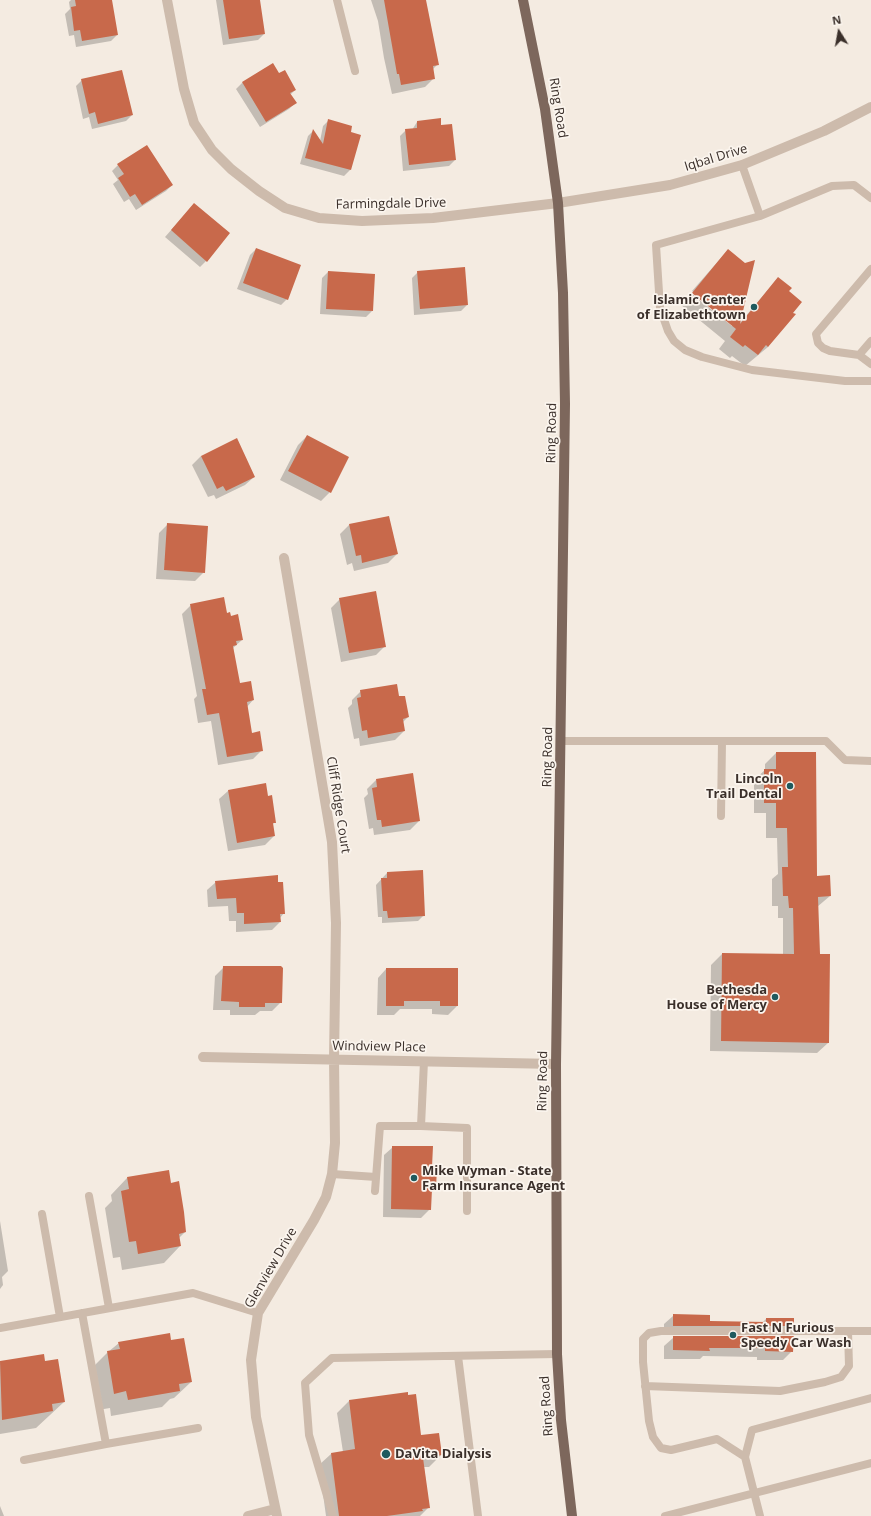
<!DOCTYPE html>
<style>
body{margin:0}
#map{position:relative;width:871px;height:1516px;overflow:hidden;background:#f4ebe1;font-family:"Open Sans",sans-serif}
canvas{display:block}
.north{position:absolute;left:819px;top:12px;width:40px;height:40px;-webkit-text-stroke:3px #fbf5ee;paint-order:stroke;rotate:349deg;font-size:11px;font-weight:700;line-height:16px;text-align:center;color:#3b302b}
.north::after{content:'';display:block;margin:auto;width:14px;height:18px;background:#3b302b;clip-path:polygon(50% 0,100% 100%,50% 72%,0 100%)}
</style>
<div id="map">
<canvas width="871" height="1516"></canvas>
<div class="north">N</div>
</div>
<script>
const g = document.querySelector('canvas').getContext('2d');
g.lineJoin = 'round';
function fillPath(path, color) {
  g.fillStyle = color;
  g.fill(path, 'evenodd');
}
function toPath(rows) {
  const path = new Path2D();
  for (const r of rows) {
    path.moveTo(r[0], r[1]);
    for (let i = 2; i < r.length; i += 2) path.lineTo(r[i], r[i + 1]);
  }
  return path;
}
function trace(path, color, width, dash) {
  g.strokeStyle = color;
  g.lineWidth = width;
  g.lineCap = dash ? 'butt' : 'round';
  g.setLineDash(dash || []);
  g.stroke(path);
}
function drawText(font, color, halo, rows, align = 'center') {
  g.font = font + ' "Open Sans",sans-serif';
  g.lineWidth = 3.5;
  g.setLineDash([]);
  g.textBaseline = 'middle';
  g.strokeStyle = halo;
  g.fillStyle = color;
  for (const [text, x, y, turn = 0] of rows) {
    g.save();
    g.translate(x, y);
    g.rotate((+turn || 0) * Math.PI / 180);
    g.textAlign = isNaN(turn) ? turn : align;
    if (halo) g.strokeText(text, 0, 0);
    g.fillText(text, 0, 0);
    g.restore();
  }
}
const shadow = toPath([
 [71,0,111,0,117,35,111,41,76,47,74,35,69,36,65,14,70,9,69,2],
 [216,0,259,0,264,34,258,40,223,45],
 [371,0,419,0,437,65,432,70,434,78,425,87,392,94,384,58,378,21],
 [273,65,279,75,295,90,290,95,295,103,289,109,260,127,236,89,242,83],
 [82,80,132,115,126,121,92,129,89,117,83,119,76,86],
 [329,120,349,133,359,135,350,170,344,176,300,164,308,136,313,131,320,141,323,126],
 [417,122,441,126,455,160,449,166,403,171,400,136,406,130,412,130],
 [147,146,172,185,166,191,136,210,129,199,124,202,113,184,118,180,112,171,118,165],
 [194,204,206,261,200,267,165,237],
 [256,249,287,299,281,305,237,289,250,255],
 [728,250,739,324,778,278,788,291,768,347,745,366,732,356,730,358,719,349,725,341,681,305,691,293,732,326,732,324,692,291],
 [328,272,372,311,366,317,320,314,322,278],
 [418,272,467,305,461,311,414,315,412,278],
 [307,436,330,492,321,501,280,480,298,445],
 [201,456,254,477,245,485,216,499,214,495,208,497,192,465],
 [389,518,397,554,388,563,354,571,352,563,347,565,340,534,349,525],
 [168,524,204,572,195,581,156,579,159,533],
 [340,599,385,646,376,655,341,662,331,608],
 [191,605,226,614,242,640,233,648,239,684,253,700,247,707,251,734,262,750,253,759,218,765,211,721,198,723,194,699,197,696,182,614],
 [361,691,398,697,408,717,402,723,404,731,395,740,360,746,359,738,354,739,348,708,352,704,352,700],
 [776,753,816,877,830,896,817,907,819,955,828,1043,817,1053,710,1051,711,965,722,954,783,955,783,918,778,918,778,906,772,906,772,879,778,874,777,838,766,838,766,813,754,813,754,780,765,770,765,764],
 [376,780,419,821,410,830,374,835,373,828,369,829,364,798,368,794,367,789],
 [228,791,267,797,275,822,272,825,274,836,265,845,228,851,219,799],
 [387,873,424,915,418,921,382,923,382,917,378,917,376,885],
 [216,882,277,884,284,913,280,918,280,922,272,930,236,932,236,921,229,921,228,906,208,907,207,890],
 [224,967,281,1002,272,1011,260,1011,255,1015,230,1015,230,1010,213,1010,215,976],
 [386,969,457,1006,448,1015,432,1014,432,1009,400,1009,394,1015,377,1015,378,978],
 [393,1147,431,1168,435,1189,431,1193,430,1209,421,1218,383,1217,384,1155],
 [127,1178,170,1184,185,1232,179,1238,180,1246,164,1263,122,1270,120,1257,113,1258,105,1208,112,1201,111,1195],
 [0,1221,8,1271,2,1277,3,1285,0,1289],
 [673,1316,709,1322,762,1323,766,1319,793,1325,784,1334,664,1334,664,1324],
 [673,1338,793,1338,792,1351,783,1360,757,1360,757,1357,703,1356,700,1359,664,1359,664,1346],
 [171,1341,191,1382,174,1398,170,1399,162,1407,111,1416,110,1408,98,1410,91,1369,108,1352,119,1343],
 [24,1358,44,1362,64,1402,36,1428,0,1434,0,1362],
 [407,1396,421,1436,441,1455,429,1467,424,1467,429,1507,420,1516,326,1516,319,1465,331,1454,343,1452,337,1413,349,1401],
 [0,1506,4,1516,0,1516]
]);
const building = toPath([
 [75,0,112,0,118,35,82,41,80,30,74,31,71,7,76,6],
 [223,0,260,0,265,34,229,39],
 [384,0,426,0,439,65,433,66,435,79,401,85,399,74,397,74],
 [273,63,279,73,285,70,296,90,290,93,297,103,266,122,242,82],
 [122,70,133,115,98,124,95,112,89,114,81,79],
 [441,118,441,125,452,124,456,160,409,165,405,129,417,128,417,121],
 [328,119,352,126,351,132,361,135,351,170,305,158,313,129,323,144],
 [147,145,173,185,142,205,135,194,130,197,118,178,124,174,117,164],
 [194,203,230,233,207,262,171,230],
 [256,248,301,265,288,300,243,283],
 [728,249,745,263,755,260,740,324,778,277,792,288,789,291,802,302,793,313,796,314,768,347,766,345,758,355,745,345,743,347,730,337,736,329,692,293],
 [465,267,468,305,420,309,417,271],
 [328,271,375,274,373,311,326,309],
 [307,435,349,457,331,493,288,471],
 [237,438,255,477,226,491,223,486,217,489,201,456],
 [389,516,398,554,362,563,361,555,356,556,349,524],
 [167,523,208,526,205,573,164,570],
 [376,591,386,647,349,653,339,598],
 [224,597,227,613,230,612,231,616,238,614,243,640,236,641,237,645,233,646,240,683,251,681,254,700,247,702,252,733,260,731,263,751,227,757,219,713,207,715,202,689,206,689,190,604],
 [397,684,399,696,405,696,409,717,403,719,405,731,368,738,367,730,362,731,357,698,361,697,360,690],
 [776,752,816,752,817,876,830,875,831,896,818,897,820,954,830,954,829,1043,721,1041,722,953,794,954,793,908,789,908,788,896,783,896,782,867,788,867,787,828,776,828,776,803,764,803,764,769,776,769],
 [413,773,420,821,382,827,381,820,377,820,372,788,377,787,376,779],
 [266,783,268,796,272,795,276,823,273,823,275,836,237,843,228,790],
 [423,870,425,916,388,918,387,911,383,911,381,878,387,878,387,872],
 [278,875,278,882,283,882,285,914,280,914,281,922,244,924,244,913,237,913,236,898,217,899,215,881],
 [223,966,281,966,283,968,282,1003,265,1003,265,1007,239,1007,239,1002,221,1001],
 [386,968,458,968,458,1006,440,1006,440,1001,404,1001,404,1006,386,1006],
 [392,1146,433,1146,432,1167,437,1167,436,1189,432,1189,431,1210,391,1209],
 [169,1170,171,1183,179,1181,184,1212,186,1232,179,1234,181,1246,138,1254,136,1241,129,1242,121,1191,129,1189,127,1177],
 [673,1314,710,1315,710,1321,766,1322,766,1318,794,1318,794,1326,673,1326],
 [170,1333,171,1340,184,1338,192,1382,179,1384,180,1391,128,1400,126,1391,114,1394,107,1351,120,1349,118,1342],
 [673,1336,794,1336,793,1352,765,1351,765,1348,709,1348,710,1351,673,1350],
 [44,1354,45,1361,58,1359,65,1402,52,1404,53,1411,2,1420,0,1361],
 [408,1392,408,1395,416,1394,421,1435,439,1433,442,1455,423,1458,430,1508,422,1509,423,1511,387,1516,339,1516,331,1453,355,1449,349,1400]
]);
const service = toPath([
 [337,0,355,71],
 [742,165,760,216,656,245,660,308,668,331,674,341,685,350,702,357,752,370,845,381,871,381],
 [760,216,832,186,854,185,871,198],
 [871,269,816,334,818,343,823,348,830,351,859,355,871,364],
 [859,355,871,341],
 [561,741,826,741,845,760,871,761],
 [721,816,722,741],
 [424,1061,421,1126,467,1128,467,1211],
 [332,1174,376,1177],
 [375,1191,380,1126,421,1126],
 [89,1196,109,1308],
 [42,1214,60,1317],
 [0,1328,193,1293,258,1313],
 [458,1356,478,1516],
 [645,1386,780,1391,825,1382,841,1377,849,1366,848,1331],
 [106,1444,198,1428],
 [745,1457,717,1439,671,1450,661,1448,653,1437,649,1421,643,1362,643,1339,649,1333,661,1331,871,1331],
 [24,1460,106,1444,82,1313],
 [333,1516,309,1435,305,1383,332,1358,557,1354],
 [665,1516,871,1463],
 [760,1516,745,1457,752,1430,871,1398]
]);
const minor = toPath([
 [167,0,184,89,194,123,212,150,231,169,259,191,285,208,319,218,362,221,433,218,558,203,670,185,742,165,824,131,871,107],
 [203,1057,556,1064],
 [248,1516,275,1509],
 [277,1516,256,1417,251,1360,258,1313,314,1220,326,1197,332,1174,335,1143,334,1059,336,923,332,842,284,558]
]);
const primary = toPath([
 [523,0,545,109,558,203,563,293,565,404,556,1064,557,1354,561,1420,572,1516]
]);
const markers = [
 [754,307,4,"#1f5a5e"],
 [790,786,4,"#1f5a5e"],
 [775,997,4,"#1f5a5e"],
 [414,1178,4,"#1f5a5e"],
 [733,1335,4,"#1f5a5e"],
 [386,1454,5,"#1f5a5e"]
];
const streetNames = [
 ["Ring Road",558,108,81],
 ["Iqbal Drive",716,158,-17],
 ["Farmingdale Drive",391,204,-1],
 ["Ring Road",552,433,-89],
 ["Ring Road",548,757,-89],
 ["Cliff Ridge Court",338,805,81],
 ["Windview Place",379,1047,1],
 ["Ring Road",543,1081,-89],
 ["Glenview Drive",271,1268,-60],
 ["Ring Road",547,1406,-94]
];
const poiNames = [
 ["Islamic Center",746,300],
 ["of Elizabethtown",746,315],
 ["Lincoln",782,779],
 ["Trail Dental",782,794],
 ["Bethesda",767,990],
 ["House of Mercy",767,1005],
 ["Mike Wyman - State",422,1171,"left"],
 ["Farm Insurance Agent",422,1186,"left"],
 ["Fast N Furious",741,1328,"left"],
 ["Speedy Car Wash",741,1343,"left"],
 ["DaVita Dialysis",395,1454,"left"]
];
fillPath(shadow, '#0003');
fillPath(building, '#c8694b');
trace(service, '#cdbbac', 8);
trace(minor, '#cdbbac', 10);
trace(primary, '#7d675c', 10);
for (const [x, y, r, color] of markers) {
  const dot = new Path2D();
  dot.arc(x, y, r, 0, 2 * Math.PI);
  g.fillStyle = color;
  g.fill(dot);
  trace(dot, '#fbf5ee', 1.5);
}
drawText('13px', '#3b302b', '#fbf5ee', streetNames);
drawText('bold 13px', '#3b302b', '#fbf5ee', poiNames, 'right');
</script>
